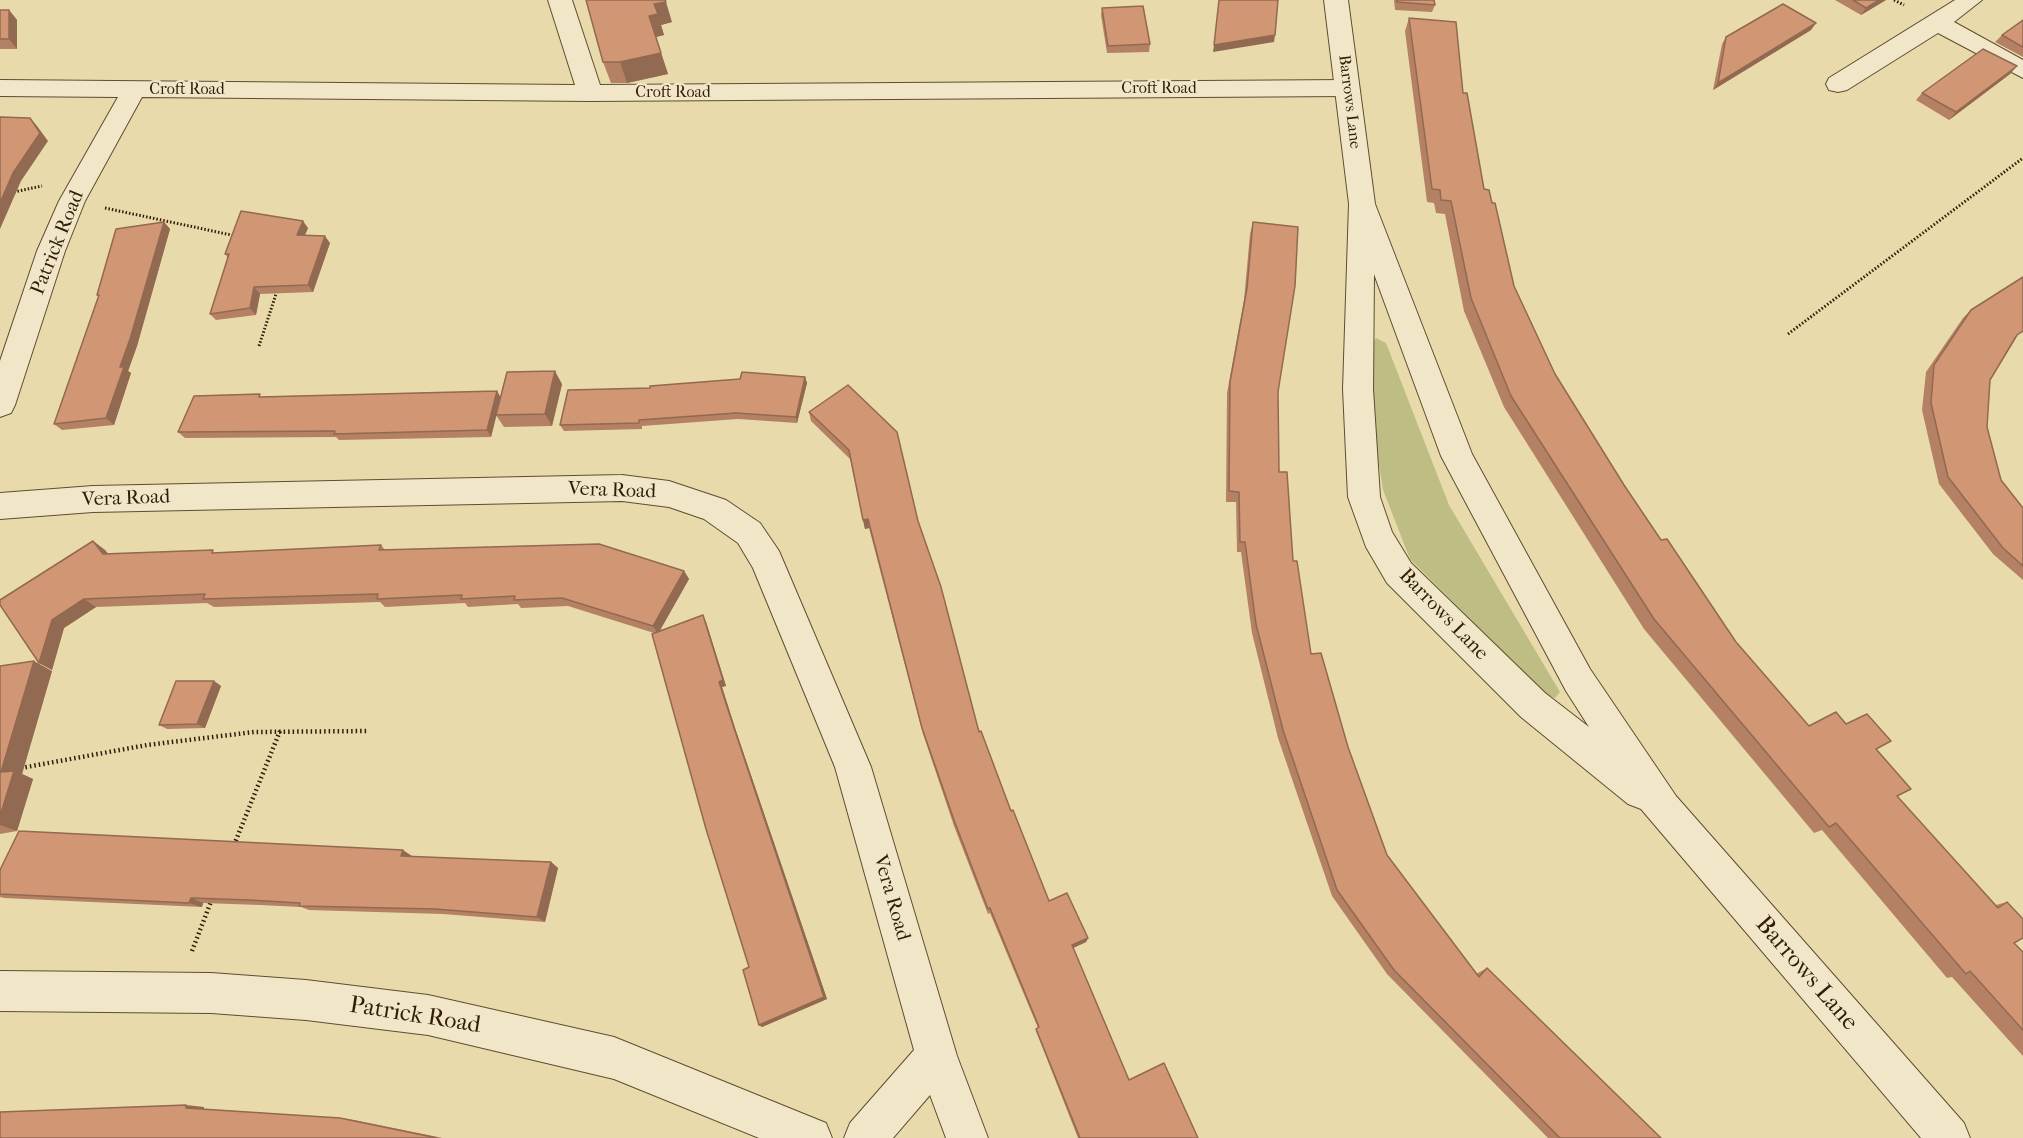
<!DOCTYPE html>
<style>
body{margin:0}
canvas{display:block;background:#e9daab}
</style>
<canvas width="2023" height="1138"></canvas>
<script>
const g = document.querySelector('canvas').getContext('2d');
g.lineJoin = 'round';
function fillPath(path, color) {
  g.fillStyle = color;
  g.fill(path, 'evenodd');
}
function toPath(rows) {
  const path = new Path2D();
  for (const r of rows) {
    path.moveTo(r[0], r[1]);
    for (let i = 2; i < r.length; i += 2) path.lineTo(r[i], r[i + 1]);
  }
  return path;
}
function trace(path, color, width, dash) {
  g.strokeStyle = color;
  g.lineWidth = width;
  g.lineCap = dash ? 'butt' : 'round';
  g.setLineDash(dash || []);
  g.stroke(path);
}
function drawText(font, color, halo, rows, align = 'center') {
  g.font = font + ' "IM FELL French Canon",serif';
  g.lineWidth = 4.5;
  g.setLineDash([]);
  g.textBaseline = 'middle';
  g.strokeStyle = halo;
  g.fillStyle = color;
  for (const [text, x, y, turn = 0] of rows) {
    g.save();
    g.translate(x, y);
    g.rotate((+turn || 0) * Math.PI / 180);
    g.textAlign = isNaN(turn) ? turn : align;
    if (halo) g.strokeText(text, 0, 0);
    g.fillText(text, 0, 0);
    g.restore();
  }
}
const green = toPath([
 [1376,338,1386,343,1449,505,1560,692,1555,698,1545,694,1410,559,1383,490,1372,420,1373,343]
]);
const pathFar1 = toPath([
 [1894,0,1904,5],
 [14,192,42,186],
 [105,208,236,236],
 [1788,334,2023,158],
 [259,346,277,291]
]);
const path = toPath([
 [21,768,147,745,254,732,368,731],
 [234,845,280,731],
 [192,951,212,899]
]);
const minor = toPath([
 [548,0,572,0,600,85,1347,80,1356,82,1359,88,1356,94,1347,96,590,101,142,97,85,201,65,251,15,405,11,413,0,417,0,361,37,251,59,201,118,97,0,96,0,80,575,85,548,0],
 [1955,0,1982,0,1954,22,2023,60,2023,78,1938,33,1847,90,1838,92,1829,90,1826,84,1829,78,1955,0],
 [622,475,669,481,726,500,760,523,779,551,871,767,957,1056,988,1138,946,1138,930,1095,893,1138,844,1138,850,1123,914,1050,835,767,753,568,738,543,704,519,669,507,622,501,93,512,0,519,0,493,93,486,622,475],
 [0,971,211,973,306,980,428,995,614,1037,826,1123,832,1138,759,1138,614,1079,428,1035,306,1020,211,1013,0,1011,0,971]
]);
const tertiary = toPath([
 [1324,0,1348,0,1375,204,1472,454,1590,669,1676,796,1964,1123,1970,1138,1921,1138,1641,809,1628,804,1521,717,1387,583,1366,547,1348,497,1343,389,1349,204,1324,0],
 [1374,274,1441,456,1566,691,1589,727,1545,693,1411,563,1392,532,1380,497,1373,389,1374,274]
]);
const wall = toPath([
 [586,0,672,22,661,25,664,35,656,37,668,74,627,83,611,83,603,62],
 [1394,0,1434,0,1435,5,1432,12,1395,10],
 [1835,0,1886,0,1861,15],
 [1102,8,1150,44,1149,52,1107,53,1101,15],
 [0,10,9,10,17,20,17,49,0,49],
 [1409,18,1463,93,1484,189,1492,203,1514,286,1555,374,1624,485,1661,540,1736,642,1809,726,1846,724,1876,749,1897,796,1996,905,2007,902,2014,943,2023,952,2023,1056,1952,977,1947,978,1822,830,1814,833,1644,629,1504,407,1464,311,1445,214,1436,213,1434,203,1427,202,1405,31],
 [2023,20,2023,57,1995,42,2002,35],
 [1811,30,1713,90,1722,44,1726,37],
 [2017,66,2010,74,1949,120,1916,100,1922,93],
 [164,222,170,229,137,346,128,371,131,373,114,425,62,430,54,424,99,297,97,295],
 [1253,222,1278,392,1279,472,1293,561,1311,654,1348,747,1387,855,1476,974,1487,968,1661,1138,1548,1138,1387,974,1332,896,1278,738,1252,633,1241,552,1237,552,1236,502,1226,502,1227,393,1244,300,1250,234],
 [308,228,305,235,330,243,313,292,260,294,256,315,216,320,210,314,228,258,225,254],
 [1971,310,2016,338,1990,380,1987,427,2001,480,2023,508,2023,580,1993,554,1939,484,1922,410,1926,372,1963,318],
 [805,377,807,383,797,423,738,419,642,426,642,429,564,431,560,425,650,388],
 [562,384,552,426,504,427,496,415,491,437,339,440,336,437,185,438,178,432,264,397,497,391,500,397],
 [848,385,918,521,979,732,1011,811,1049,901,1088,938,1086,942,1073,948,1129,1080,1198,1138,1078,1138,1036,1031,1036,1029,1038,1028,990,913,988,914,954,826,923,734,869,528,865,529,850,459,811,421,809,412],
 [93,541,105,550,108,554,216,553,381,545,385,550,684,571,689,579,660,630,706,622,726,686,722,687,736,731,827,999,762,1027,759,1025,749,967,654,633,568,606,521,608,518,604,468,607,465,603,385,607,380,602,214,607,207,603,96,607,64,628,52,670,39,663],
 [0,666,52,671,22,774,33,779,17,831,0,834],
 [214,681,221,686,205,728,167,729,159,725],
 [412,856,411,857,551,862,558,868,545,922,443,914,309,910,301,907,260,905,203,903,202,907,4,898,0,897,0,870],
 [204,1107,204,1109,340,1118,354,1120,443,1138,0,1138]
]);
const shadedWall = toPath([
 [1879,0,1886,0,1861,15,1866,8],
 [666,2,672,22,661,25,664,35,656,37,649,16,654,4],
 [9,10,17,20,17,49,9,39],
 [1816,23,1811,30,1713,90,1718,83],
 [1275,35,1274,42,1213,52,1214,45],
 [661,53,668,74,627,83,620,62],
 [2017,66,2010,74,1949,120,1956,112],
 [30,118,37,126,48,141,21,181,0,229,0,203],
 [303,221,308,228,302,242,297,235],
 [164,222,170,229,137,346,128,371,131,373,114,425,106,418,120,367],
 [325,236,330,243,313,292,308,285],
 [254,287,260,294,256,315,250,308],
 [555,371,562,384,552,426,545,414],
 [805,377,807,383,797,423,796,417],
 [497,391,501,398,491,437,487,430],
 [868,519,869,528,865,529,863,520],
 [93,541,105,550,115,562,103,554],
 [684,571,689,579,658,634,653,626],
 [84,599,96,607,64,628,52,670,39,663,52,620],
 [703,615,706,622,726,686,722,687,736,731,827,999,762,1027,759,1025,733,725,719,682],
 [34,661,52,671,22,774,33,779,17,831,0,825,1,772],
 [214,681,221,686,205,728,197,724],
 [403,850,412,856,410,861,401,856],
 [551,862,558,868,545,922,537,917],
 [191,898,203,903,202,907,189,903],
 [1088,938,1086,942,1071,949,1072,945],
 [186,1105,204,1107,203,1110,186,1108]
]);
const building = toPath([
 [586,0,665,0,666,2,654,4,658,14,649,16,661,53,620,62,603,62,586,0],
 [1219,0,1278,0,1275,35,1214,45,1219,0],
 [1397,0,1434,0,1435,5,1397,2,1397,0],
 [1853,0,1879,0,1866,8,1853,0],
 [1783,4,1816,23,1718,83,1726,37,1783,4],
 [1143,6,1150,44,1108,46,1102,8,1143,6],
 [0,10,9,10,9,39,0,39,0,10],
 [1409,18,1456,22,1463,93,1467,93,1484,189,1489,190,1492,203,1495,203,1514,286,1555,374,1624,485,1661,540,1667,539,1736,642,1809,726,1836,712,1846,724,1867,714,1891,741,1876,749,1911,789,1897,796,1998,908,2007,902,2023,919,2023,938,2014,943,2023,952,2023,1030,1970,971,1966,974,1836,823,1829,827,1654,619,1511,396,1471,298,1451,201,1441,200,1440,190,1432,189,1409,18],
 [2023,20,2023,47,2002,35,2023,20],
 [1983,49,2017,66,1956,112,1922,93,1983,49],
 [0,117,30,118,40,133,13,173,0,203,0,117],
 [241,211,303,221,297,235,325,236,308,285,254,287,250,308,210,314,229,254,225,254,241,211],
 [164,222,130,339,120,367,124,367,106,418,54,424,99,295,97,295,116,229,164,222],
 [1253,222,1298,227,1295,286,1278,392,1279,472,1287,472,1293,561,1297,561,1311,654,1321,653,1348,747,1387,855,1479,977,1487,968,1661,1138,1560,1138,1394,970,1337,890,1283,730,1256,624,1245,542,1240,542,1239,492,1229,491,1230,382,1247,288,1253,222],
 [2023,277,2023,331,2017,335,1990,380,1987,427,2001,480,2023,508,2023,566,2003,548,1948,477,1931,403,1934,365,1971,310,2023,277],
 [555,371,545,414,496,415,507,372,555,371],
 [742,372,805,377,796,417,736,413,639,420,639,423,560,425,568,390,650,388,650,386,740,379,742,372],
 [848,385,897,432,918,521,941,587,979,732,981,731,1011,811,1013,810,1049,901,1067,893,1088,938,1072,945,1129,1080,1164,1063,1198,1138,1080,1138,1036,1029,1039,1027,990,908,988,909,954,820,922,728,868,519,863,520,849,450,809,412,848,385],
 [497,391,487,430,334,434,335,431,178,432,194,396,260,394,259,397,497,391],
 [93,541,103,554,213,550,212,553,381,545,379,550,599,544,684,571,653,626,562,598,514,600,515,596,461,599,462,595,377,599,378,594,203,599,205,594,84,599,52,620,39,663,0,605,0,600,93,541],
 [703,615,723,680,719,682,733,725,824,997,759,1025,743,970,749,967,706,829,652,634,703,615],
 [34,661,1,772,14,771,0,816,0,666,34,661],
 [176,681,214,681,197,724,159,725,176,681],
 [19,831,403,850,401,856,551,862,537,917,435,909,299,906,300,903,249,900,191,898,189,903,0,894,0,870,19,831],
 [186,1105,186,1108,340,1118,437,1138,0,1138,0,1112,186,1105]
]);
const farStreetnames = [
 ["Croft Road",1159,89],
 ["Croft Road",187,90],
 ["Croft Road",673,93],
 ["Barrows Lane",1349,102,83]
];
const streetNames = [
 ["Patrick Road",58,243,-68],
 ["Vera Road",612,491,2],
 ["Vera Road",126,499,-2],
 ["Barrows Lane",1443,615,46],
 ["Vera Road",891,898,74]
];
const nearStreetnames = [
 ["Barrows Lane",1806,974,49],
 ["Patrick Road",415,1016,9]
];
fillPath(green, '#bdbd84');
trace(minor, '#5f4c32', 2);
trace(tertiary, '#5f4c32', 2);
trace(pathFar1, '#311d0a', 3, [1.5, 2]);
trace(path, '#311d0a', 4.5, [1.5, 3]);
fillPath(minor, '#f1e7c8');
fillPath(tertiary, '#f1e7c8');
fillPath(wall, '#b48164');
fillPath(shadedWall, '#926951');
fillPath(building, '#d19674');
trace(building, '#926951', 1.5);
drawText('16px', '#311d0a', '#f1e7c8', farStreetnames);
drawText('20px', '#311d0a', '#f1e7c8', streetNames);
drawText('24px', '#311d0a', '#f1e7c8', nearStreetnames);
</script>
